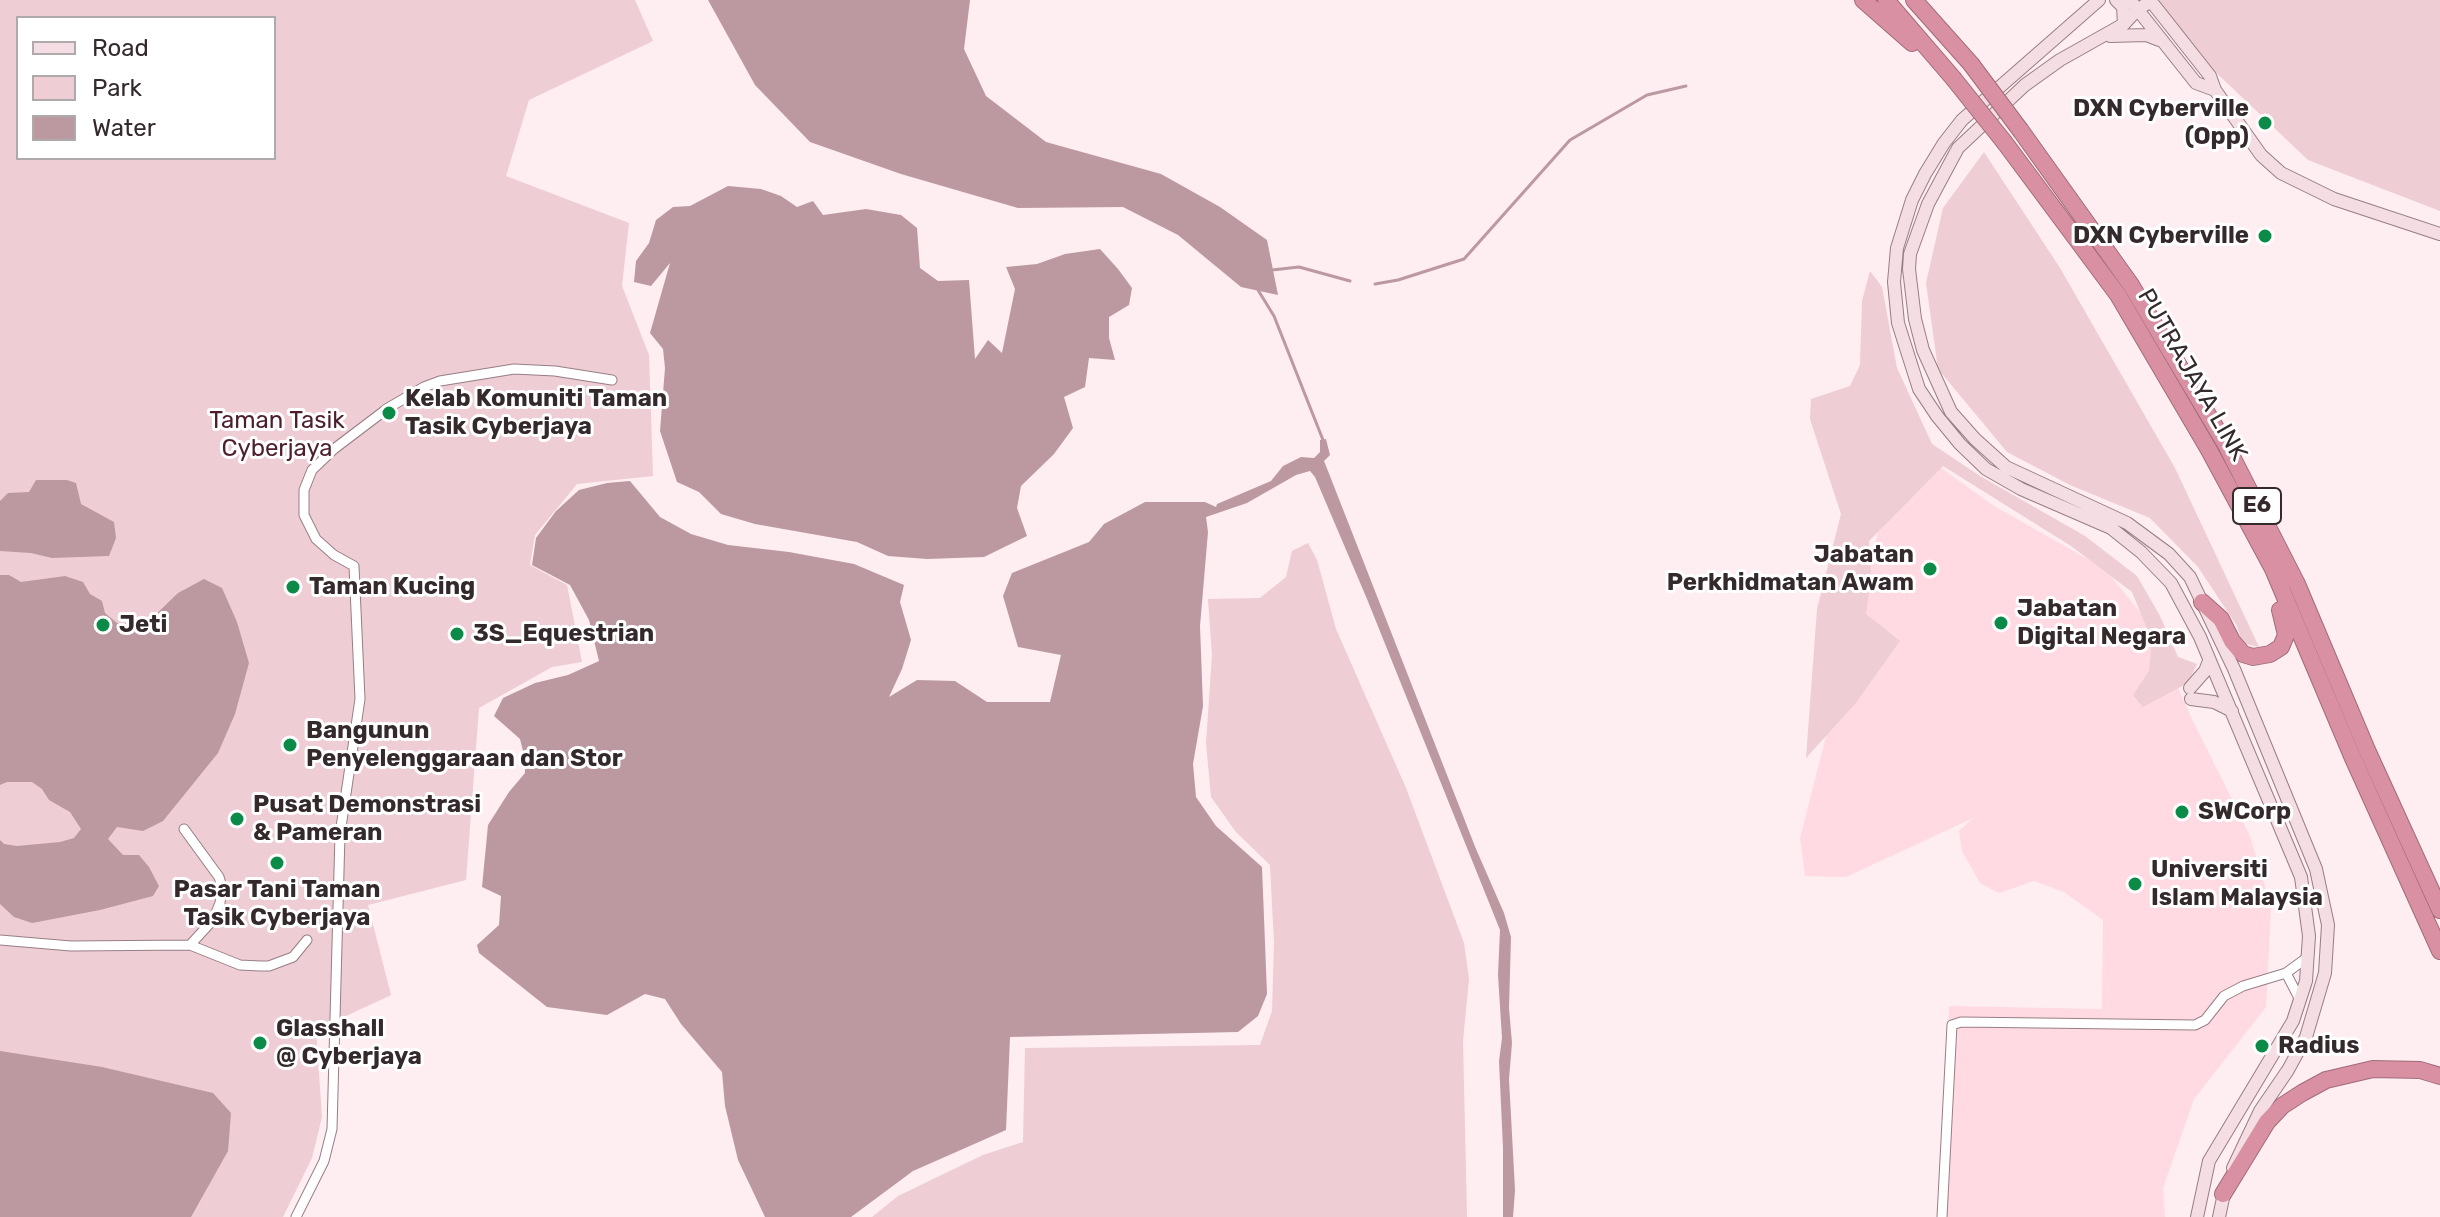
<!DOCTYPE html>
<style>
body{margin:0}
#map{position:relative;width:2440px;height:1217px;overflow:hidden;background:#feedf1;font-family:Rubik,sans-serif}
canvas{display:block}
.legend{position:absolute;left:16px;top:16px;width:260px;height:144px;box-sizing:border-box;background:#fff;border:2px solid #aeaaab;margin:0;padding:10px 14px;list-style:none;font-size:24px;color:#342a2c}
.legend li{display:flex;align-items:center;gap:16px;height:40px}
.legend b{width:40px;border:2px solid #aeaaab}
</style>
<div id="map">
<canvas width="2440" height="1217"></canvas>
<ul class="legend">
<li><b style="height:10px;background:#f4dee3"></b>Road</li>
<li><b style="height:22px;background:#eecdd5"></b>Park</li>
<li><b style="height:22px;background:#bc99a1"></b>Water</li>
</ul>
</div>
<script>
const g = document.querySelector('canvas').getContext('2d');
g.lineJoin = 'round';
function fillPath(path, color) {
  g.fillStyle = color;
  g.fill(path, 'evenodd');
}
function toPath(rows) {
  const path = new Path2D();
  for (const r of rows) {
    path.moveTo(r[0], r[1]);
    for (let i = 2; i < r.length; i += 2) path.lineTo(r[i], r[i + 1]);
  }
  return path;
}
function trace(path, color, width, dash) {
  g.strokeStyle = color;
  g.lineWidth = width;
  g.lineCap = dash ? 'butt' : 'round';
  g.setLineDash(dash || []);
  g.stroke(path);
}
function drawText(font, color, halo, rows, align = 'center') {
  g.font = font + ' Rubik,sans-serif';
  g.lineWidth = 6;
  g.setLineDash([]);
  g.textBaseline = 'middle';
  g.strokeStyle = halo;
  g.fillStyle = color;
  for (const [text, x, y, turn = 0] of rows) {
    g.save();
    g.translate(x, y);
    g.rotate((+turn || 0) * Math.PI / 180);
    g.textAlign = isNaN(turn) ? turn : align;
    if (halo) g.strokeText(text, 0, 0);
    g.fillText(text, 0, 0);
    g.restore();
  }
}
const built = toPath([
 [1930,460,1994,506,2105,569,2151,626,2191,717,2250,836,2271,907,2266,1007,2194,1099,2163,1188,2165,1217,1939,1217,1949,1006,2102,1009,2103,920,2064,892,2034,881,1999,893,1980,883,1962,851,1959,831,1973,818,1846,877,1805,876,1800,838,1881,521]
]);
const green = toPath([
 [0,0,635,0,653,41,529,100,506,176,629,223,622,286,649,355,653,476,577,484,535,535,530,565,567,585,582,662,552,667,479,708,466,880,368,905,391,995,316,1030,322,1117,312,1158,283,1217,0,1217],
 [18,18,274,18,274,158,18,158],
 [2159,0,2440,0,2440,211,2308,160,2206,63],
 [1984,152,2060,268,2175,468,2259,647,2242,643,2237,626,2198,567,2150,518,2070,485,2007,452,1938,369,1926,283,1943,208],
 [1870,271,1882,287,1897,368,1932,444,1980,476,2085,536,2137,576,2160,616,2178,657,2197,664,2188,683,2143,707,2133,695,2149,671,2152,641,2132,592,2071,546,1943,466,1869,541,1871,574,1866,614,1900,641,1855,704,1806,758,1817,609,1841,514,1810,419,1811,399,1850,386,1860,365,1862,301],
 [1308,543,1317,560,1336,629,1406,788,1464,943,1469,979,1463,1041,1467,1217,872,1217,898,1196,983,1155,1023,1142,1025,1048,1260,1045,1272,1011,1274,943,1270,865,1236,832,1211,797,1206,743,1212,655,1208,599,1260,598,1286,577,1292,551]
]);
const water = toPath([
 [708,0,970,0,964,49,986,96,1046,142,1161,174,1220,207,1267,240,1278,295,1241,287,1178,235,1123,207,1018,208,901,174,810,142,755,85],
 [728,186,761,189,781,196,797,207,813,201,823,215,866,209,901,215,917,228,920,268,938,281,969,280,975,359,988,340,1002,353,1015,289,1006,267,1037,264,1065,254,1100,249,1118,269,1132,288,1129,305,1109,317,1109,338,1115,360,1089,358,1085,387,1064,397,1073,428,1054,454,1021,486,1017,508,1027,536,984,557,927,559,888,556,857,542,755,524,721,514,699,492,677,482,660,431,665,368,663,349,650,333,670,263,651,286,634,282,636,261,649,243,656,220,673,207,690,206],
 [1326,439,1330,455,1324,461,1328,471,1476,849,1504,913,1511,937,1509,1008,1512,1043,1509,1079,1515,1190,1513,1217,1503,1217,1503,1148,1499,1061,1502,1038,1498,975,1500,930,1367,599,1315,477,1310,471,1296,475,1247,503,1206,517,1208,532,1200,626,1203,706,1193,764,1196,797,1216,826,1262,867,1267,994,1258,1016,1238,1032,1010,1037,1006,1130,913,1171,851,1217,765,1217,738,1160,725,1106,722,1072,681,1024,665,999,645,994,607,1015,547,1007,479,953,477,945,499,925,501,896,482,887,488,825,509,792,525,773,525,759,520,739,494,716,503,698,535,683,568,675,599,661,589,620,570,585,532,565,536,538,556,511,579,490,607,483,630,481,660,517,691,534,728,545,789,552,854,564,904,585,900,602,911,640,902,669,889,697,917,680,955,681,987,702,1050,702,1061,655,1018,647,1003,596,1012,573,1089,542,1104,524,1145,502,1205,502,1216,507,1217,504,1271,481,1283,466,1301,457,1314,458,1320,452,1320,440],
 [36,480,67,480,76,483,81,504,114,522,116,538,109,556,52,558,31,553,0,551,0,501,8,493,29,492],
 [0,575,9,575,21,582,65,576,83,582,90,594,102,601,105,613,117,623,147,623,178,593,204,579,222,588,237,622,249,663,235,714,218,753,163,821,143,831,117,827,108,839,123,855,139,855,149,867,159,886,153,896,100,910,32,923,14,917,0,904,0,840,4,844,17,846,60,842,74,838,81,829,70,812,49,800,42,789,32,782,7,782,0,785],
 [0,1051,102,1067,213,1093,231,1113,228,1151,191,1217,0,1217]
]);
const stream = toPath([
 [1272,270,1299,267,1350,281],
 [1375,284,1398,280,1464,259,1570,140,1647,95,1686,86],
 [1258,290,1274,316,1323,440]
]);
const street = toPath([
 [184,829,219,877,222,887,220,903,213,920,190,945],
 [0,940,71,946,190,945,240,965,260,966,269,966,293,957,307,940],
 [2286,973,2300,1000],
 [296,1217,324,1161,332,1129,340,834,360,699,354,566,334,555,316,539,304,515,304,490,312,470,334,449,388,408,424,387,440,381,514,369,555,371,612,380],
 [1942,1217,1952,1025,1961,1022,2195,1025,2205,1020,2224,996,2243,986,2286,973,2308,957]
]);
const secondary = toPath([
 [2099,0,1962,120,1944,143,1925,174,1912,200,1897,248,1894,282,1898,323,1919,389,1937,416,1960,444,1986,469,2021,489,2111,528,2141,552,2171,583,2200,637,2301,877,2309,936,2306,981,2293,1021,2209,1161,2197,1217],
 [2116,0,2123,7,2124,24],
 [2130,0,2196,83,2215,90],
 [2150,0,2210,76,2215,90,2261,155,2281,173,2334,199,2440,234],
 [2151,1,2137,10,2124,24,2060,60,2025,85,1958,148,1928,204,1910,254,1909,269,1915,319,1923,350,1951,412,1975,439,2006,467,2127,523,2169,554,2190,577,2234,669,2316,869,2328,925,2325,973,2306,1037,2288,1070,2260,1111,2233,1168],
 [2110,36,2146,35,2159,40],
 [2190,688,2205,671,2209,661],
 [2191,699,2214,702,2232,711],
 [2219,1217,2225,1189]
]);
const highway = toPath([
 [1863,0,1912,43],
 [1886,0,1953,78],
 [1914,0,1971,64],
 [2021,131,2131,285,2226,445,2297,584,2367,750,2440,910],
 [2005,143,2118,295,2209,450,2273,569,2352,756,2440,951],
 [2202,602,2221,619,2232,641,2243,654,2253,657,2270,654,2281,647,2286,635,2280,610],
 [2223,1194,2267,1122,2282,1106,2302,1093,2326,1080,2373,1069,2420,1070,2440,1076]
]);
const highwayBridge = toPath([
 [1971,64,2021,131],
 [1953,78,2005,143]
]);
const markers = [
 [2265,123,8,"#0b8b47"],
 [2265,236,8,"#0b8b47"],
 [389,413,8,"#0b8b47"],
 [1930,569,8,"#0b8b47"],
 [293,587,8,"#0b8b47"],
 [2001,623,8,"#0b8b47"],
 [103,625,8,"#0b8b47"],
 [457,634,8,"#0b8b47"],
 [290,745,8,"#0b8b47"],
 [2182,812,8,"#0b8b47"],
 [237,819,8,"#0b8b47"],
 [277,863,8,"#0b8b47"],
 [2135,884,8,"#0b8b47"],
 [260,1043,8,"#0b8b47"],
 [2262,1046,8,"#0b8b47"]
];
const shields = [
 [2257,506,48]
];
const shieldNames = [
 ["E6",2257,506]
];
const poiNames = [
 ["DXN Cyberville",2249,109,"right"],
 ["(Opp)",2249,137,"right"],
 ["DXN Cyberville",2249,236,"right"],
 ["Kelab Komuniti Taman",405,399],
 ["Tasik Cyberjaya",405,427],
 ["Jabatan",1914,555,"right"],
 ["Perkhidmatan Awam",1914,583,"right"],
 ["Taman Kucing",309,587],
 ["Jabatan",2017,609],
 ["Digital Negara",2017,637],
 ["Jeti",119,625],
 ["3S_Equestrian",473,634],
 ["Bangunun",306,731],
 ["Penyelenggaraan dan Stor",306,759],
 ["Pusat Demonstrasi",253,805],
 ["& Pameran",253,833],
 ["SWCorp",2198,812],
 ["Universiti",2151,870],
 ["Islam Malaysia",2151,898],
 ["Pasar Tani Taman",277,890,"center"],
 ["Tasik Cyberjaya",277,918,"center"],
 ["Glasshall",276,1029],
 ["@ Cyberjaya",276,1057],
 ["Radius",2278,1046]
];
const streetNames = [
 ["PUTRAJAYA LINK",2192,375,60]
];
const parkNames = [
 ["Taman Tasik",277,421],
 ["Cyberjaya",277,449]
];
fillPath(built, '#ffdae3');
fillPath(green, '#eecdd5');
fillPath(water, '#bc99a1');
trace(stream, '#bc99a1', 3);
trace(street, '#977e84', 11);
trace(secondary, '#977e84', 14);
trace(highway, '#9f6c79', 18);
trace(street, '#fff', 9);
trace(secondary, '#f4dee3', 12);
trace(highway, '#d990a3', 16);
trace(highwayBridge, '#9f6c79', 18, []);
trace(highwayBridge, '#d990a3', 16);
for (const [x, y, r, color] of markers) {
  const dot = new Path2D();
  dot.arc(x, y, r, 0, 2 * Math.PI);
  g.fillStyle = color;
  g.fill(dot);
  trace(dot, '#fff', 3);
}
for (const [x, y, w] of shields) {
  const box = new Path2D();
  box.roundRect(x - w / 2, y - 18, w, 36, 6);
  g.fillStyle = '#fff';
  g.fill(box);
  trace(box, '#342a2c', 2);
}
drawText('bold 22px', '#342a2c', null, shieldNames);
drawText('bold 24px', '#342a2c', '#fff', poiNames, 'left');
drawText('24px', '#342a2c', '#fff', streetNames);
drawText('24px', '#4d1e2d', '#fff', parkNames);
</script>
